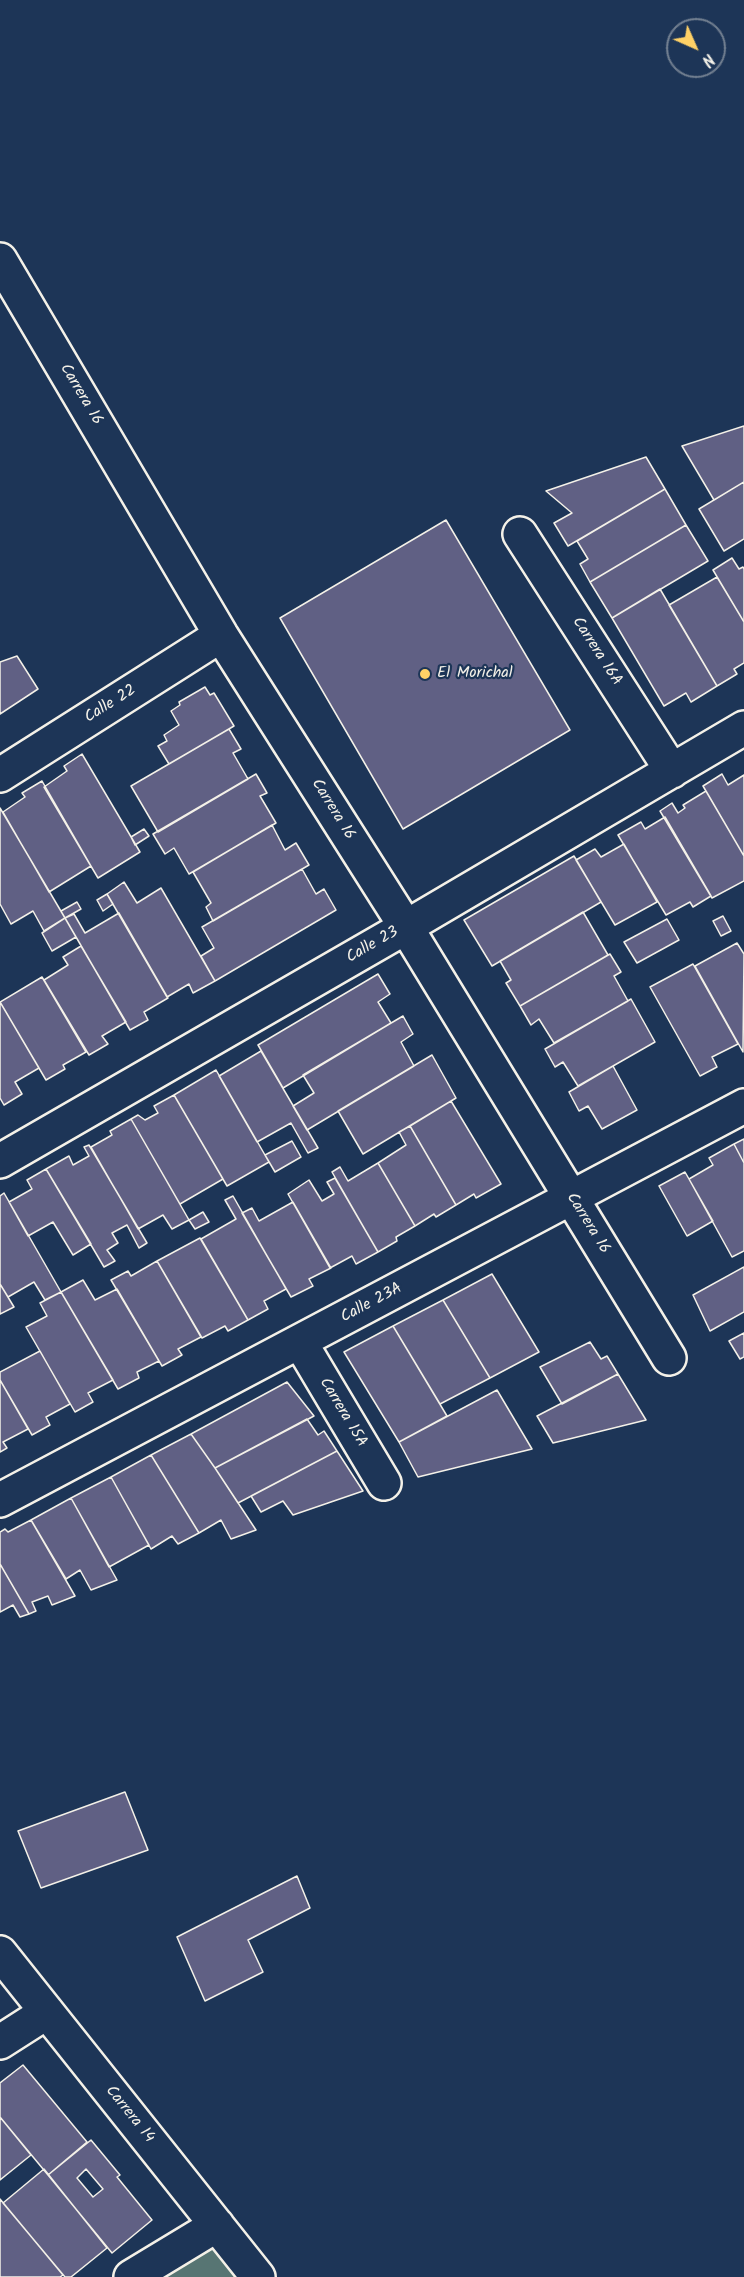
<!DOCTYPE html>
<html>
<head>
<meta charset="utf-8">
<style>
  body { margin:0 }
  #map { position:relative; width:744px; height:2277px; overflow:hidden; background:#1d3557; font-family:Kalam,sans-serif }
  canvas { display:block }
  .north { position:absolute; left:666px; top:18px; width:60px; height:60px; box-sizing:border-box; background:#1d3557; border:2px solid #738091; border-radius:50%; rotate:135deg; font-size:16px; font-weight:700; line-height:24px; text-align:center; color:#f4f1e8 }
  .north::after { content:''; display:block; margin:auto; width:21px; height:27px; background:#ffd166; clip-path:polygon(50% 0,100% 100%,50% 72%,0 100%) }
</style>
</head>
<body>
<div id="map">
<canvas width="744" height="2277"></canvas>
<div class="north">N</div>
</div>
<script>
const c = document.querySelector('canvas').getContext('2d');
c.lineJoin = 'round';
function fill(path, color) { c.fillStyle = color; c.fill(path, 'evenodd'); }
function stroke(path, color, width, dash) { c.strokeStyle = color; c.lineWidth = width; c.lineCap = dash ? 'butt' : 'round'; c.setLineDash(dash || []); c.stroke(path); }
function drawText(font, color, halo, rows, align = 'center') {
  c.font = font + ' Kalam,sans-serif'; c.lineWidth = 4.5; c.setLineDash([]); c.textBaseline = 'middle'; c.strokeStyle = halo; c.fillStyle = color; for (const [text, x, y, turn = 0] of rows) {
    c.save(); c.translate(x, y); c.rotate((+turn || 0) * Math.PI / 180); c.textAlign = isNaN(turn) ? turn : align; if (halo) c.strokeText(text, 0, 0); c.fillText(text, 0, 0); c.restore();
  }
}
fill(new Path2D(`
  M210 2240 237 2277H151Z`), '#577573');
const building = new Path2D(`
  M744 426V482L714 500 682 446Z
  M646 457 665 489 568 546 554 523 572 513 546 491Z
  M744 482V539L724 551 699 509Z
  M665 489 686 525 590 582 580 564 588 559 577 541Z
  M446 520 570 730 403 829 280 618Z
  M686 525 708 561 612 618 590 582Z
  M732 558 739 569 743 567 744 569V622L713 570Z
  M717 577 744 622V663L734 669 737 674 717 686 669 605Z
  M660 589 717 686 691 702 686 693 664 706 612 618Z
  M17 656 38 689 0 714V662Z
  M205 687 210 695 214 693 234 726 169 764 158 746 167 741 164 735 179 725 171 711 180 705 179 702Z
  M229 729 241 749 233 753 248 779 158 832 131 786Z
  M82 754 140 852 98 878 44 787 67 771 64 766Z
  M256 774 267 793 260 796 276 823 189 874 174 848 165 854 153 834Z
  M722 774 728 785 744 775V856L703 786Z
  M42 781 91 866 49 892 3 812 25 797 22 793Z
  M706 791 744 856V881L712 898 660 811 672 803 678 813 685 808 683 805Z
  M0 808 65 918 44 931 33 911 11 924 0 904Z
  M665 817 711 896 693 907 690 902 666 915 618 835 641 822 645 829Z
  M272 825 285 850 296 843 309 865 213 921 206 907 211 903 193 872Z
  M144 829 149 836 135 845 131 837Z
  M624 844 657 902 615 925 576 860 595 849 601 857Z
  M574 856 601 902 492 966 464 920Z
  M302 869 316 894 324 889 336 910 215 981 201 956 214 948 202 927Z
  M124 882 137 903 161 888 215 981 193 993 189 984 167 997 107 894Z
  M107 894 113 904 103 911 97 900Z
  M77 902 81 909 65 918 61 911Z
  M583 912 608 955 520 1006 506 983 511 980 500 961Z
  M119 913 168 998 144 1012 148 1020 130 1030 65 918 74 914 85 933Z
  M723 916 731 931 721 936 713 921Z
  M65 918 76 937 52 951 42 933Z
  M667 919 679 940 637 963 624 942Z
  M737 943 744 954 743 1052 695 966Z
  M81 946 126 1022 102 1036 108 1044 89 1055 44 980 68 965 63 957Z
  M610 954 621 972 614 976 628 1001 554 1043 539 1019 531 1025 520 1006Z
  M693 964 738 1044 712 1057 717 1067 700 1076 650 987Z
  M378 974 390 994 378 1002 391 1023 283 1088 258 1045Z
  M42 977 86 1052 63 1065 65 1069 46 1080 0 1002Z
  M631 999 655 1042 578 1086 563 1062 555 1067 545 1049Z
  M0 1002 39 1068 15 1082 22 1094 4 1105 0 1098Z
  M403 1016 413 1034 401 1042 414 1066 307 1130 293 1106 314 1093 303 1075Z
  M261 1051 318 1148 308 1153 291 1123 257 1142 219 1076Z
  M432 1055 456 1098 363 1154 338 1111Z
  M613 1066 637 1110 602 1129 588 1106 579 1111 569 1092Z
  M216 1070 269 1162 227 1186 174 1095Z
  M174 1095 223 1179 180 1204 131 1119 138 1115 145 1120 158 1113 154 1106Z
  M451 1101 501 1184 476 1198 474 1194 456 1205 410 1126Z
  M131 1119 189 1220 172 1229 163 1215 138 1229 91 1147 112 1135 110 1131Z
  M410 1126 456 1205 436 1217 434 1214 415 1226 378 1163 406 1145 399 1132Z
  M744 1139V1163L734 1144Z
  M292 1141 301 1157 275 1172 265 1155Z
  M734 1144 744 1163V1251L732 1257 689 1179 713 1165 709 1158Z
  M89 1145 147 1243 139 1248 127 1225 112 1233 118 1243 107 1250 115 1261 104 1267 46 1169 69 1156 73 1165 89 1156 84 1147Z
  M378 1163 415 1226 396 1237 397 1241 378 1252 332 1172 340 1167 348 1181Z
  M46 1169 91 1244 73 1255 53 1222 28 1236 9 1202 32 1189 27 1180Z
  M685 1172 713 1221 687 1236 659 1186Z
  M335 1178 378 1252 356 1264 352 1256 330 1268 288 1194 309 1180 322 1201 334 1194 327 1182Z
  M4 1193 61 1292 45 1300 34 1282 8 1297 0 1284V1196Z
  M233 1196 286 1289 264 1301 268 1309 248 1320 201 1239 236 1219 225 1200Z
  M293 1202 331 1268 309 1279 313 1286 291 1297 242 1213 252 1208 259 1221Z
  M203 1212 209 1222 195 1229 189 1220Z
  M200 1238 248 1320 228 1331 225 1326 202 1338 157 1261Z
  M157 1261 201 1337 178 1349 182 1355 162 1366 111 1280 128 1271 131 1276Z
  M744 1267V1312L710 1331 693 1295Z
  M492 1274 539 1352 490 1378 443 1300Z
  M83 1280 95 1300 117 1289 159 1361 137 1372 139 1378 118 1389 61 1292Z
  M0 1284 14 1307 0 1314Z
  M61 1292 113 1380 88 1393 93 1402 75 1412 26 1327 47 1316 40 1303Z
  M443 1300 490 1378 440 1404 393 1326Z
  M393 1326 447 1416 399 1442 344 1352Z
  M744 1333V1357L740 1359 729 1341Z
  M590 1342 601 1359 607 1356 618 1374 562 1404 540 1367Z
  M40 1351 70 1404 46 1417 50 1425 32 1435 0 1380V1372Z
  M618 1374 646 1420 553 1443 537 1416Z
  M0 1380 28 1429 3 1442 7 1448 0 1452Z
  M287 1382 314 1416 215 1468 191 1434Z
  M497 1390 532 1449 418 1477 399 1442Z
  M307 1419 318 1435 324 1431 337 1451 238 1503 215 1468Z
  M191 1434 215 1468 256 1530 231 1539 221 1520 199 1533 151 1455Z
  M337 1451 363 1491 293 1515 283 1501 261 1512 251 1496Z
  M151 1455 199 1533 178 1544 172 1536 151 1549 111 1477Z
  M111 1477 149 1545 109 1567 71 1498Z
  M71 1498 117 1580 91 1590 80 1570 66 1579 31 1520Z
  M31 1520 75 1596 52 1605 48 1596 32 1602 36 1611 29 1614 0 1564V1532L5 1529 8 1532Z
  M0 1564 29 1614 20 1617 13 1605 0 1612Z
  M125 1792 148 1850 41 1888 18 1831Z
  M297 1876 310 1908 248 1940 263 1972 205 2001 177 1937Z
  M23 2065 87 2142 48 2175 0 2117V2083Z
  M0 2117 31 2155 0 2180Z
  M91 2140 120 2175 117 2177 152 2220 112 2253 48 2175ZM86 2169 103 2189 93 2197 77 2178Z
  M44 2169 107 2248 71 2277H65L3 2203Z
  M0 2199 63 2275 60 2277H0Z`);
fill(building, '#606084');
stroke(building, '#f4f1e8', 1.5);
const minor = new Path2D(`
  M0 260 221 635 406 927 669 1358
  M520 534 672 771
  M0 775 221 635
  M0 1161 406 927 744 728
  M300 1342 384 1483
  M0 1500 744 1106
  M0 1953 258 2277
  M0 2042 47 2012
  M131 2277 217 2225`);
stroke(minor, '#f4f1e8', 38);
stroke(minor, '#1d3557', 33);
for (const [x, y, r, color] of [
  [425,674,6,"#ffd166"]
]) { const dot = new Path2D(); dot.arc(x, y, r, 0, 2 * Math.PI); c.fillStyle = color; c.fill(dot); stroke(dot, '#1d3557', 2); }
drawText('16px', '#f4f1e8', '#1d3557', [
  ["Carrera 16",80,395,59],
  ["Carrera 16A",596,652,57],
  ["Calle 22",111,705,-32],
  ["Carrera 16",332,810,58],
  ["Calle 23",373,946,-30],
  ["Carrera 16",587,1224,58],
  ["Calle 23A",372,1304,-28],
  ["Carrera 15A",342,1413,59],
  ["Carrera 14",129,2115,51]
]);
drawText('16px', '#f4f1e8', '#1d3557', [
  ["El Morichal",437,674]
], 'left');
</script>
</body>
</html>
